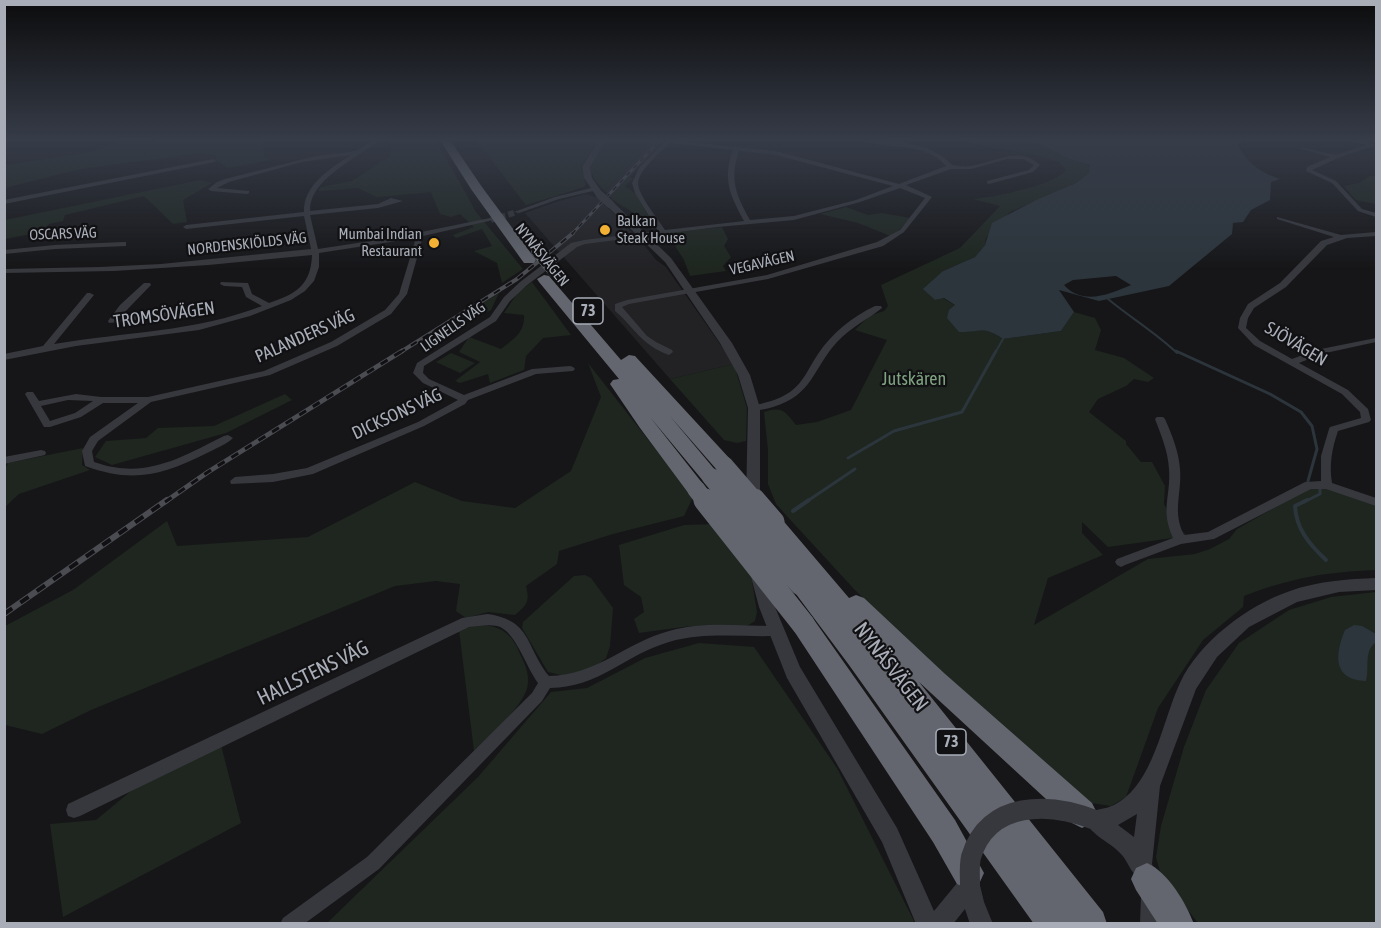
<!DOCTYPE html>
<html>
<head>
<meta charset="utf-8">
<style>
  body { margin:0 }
  #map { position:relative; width:1381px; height:928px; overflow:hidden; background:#161618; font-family:"Asap Condensed",sans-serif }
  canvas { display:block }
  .frame { position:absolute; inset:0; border:6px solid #a8adb8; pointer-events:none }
</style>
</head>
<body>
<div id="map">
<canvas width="1381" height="928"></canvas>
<div class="frame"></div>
</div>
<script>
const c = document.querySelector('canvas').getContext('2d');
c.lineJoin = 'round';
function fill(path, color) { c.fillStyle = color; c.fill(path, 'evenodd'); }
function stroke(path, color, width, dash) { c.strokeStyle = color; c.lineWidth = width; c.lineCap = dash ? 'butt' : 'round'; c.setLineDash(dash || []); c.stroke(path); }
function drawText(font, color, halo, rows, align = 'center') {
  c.font = font + ' "Asap Condensed",sans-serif'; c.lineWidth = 4.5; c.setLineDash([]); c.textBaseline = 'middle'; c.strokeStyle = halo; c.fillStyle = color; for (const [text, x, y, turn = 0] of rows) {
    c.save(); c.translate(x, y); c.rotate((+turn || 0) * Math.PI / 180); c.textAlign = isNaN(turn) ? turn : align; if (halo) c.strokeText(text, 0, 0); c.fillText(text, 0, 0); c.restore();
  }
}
fill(new Path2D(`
  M653 140H664L611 198 605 191Z
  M586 194 598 198 641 241 656 260 666 267 734 364 670 379 525 213 559 201Z`), '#222225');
fill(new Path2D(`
  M165 140H270L263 141 264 156 271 160 228 168 215 160 216 156 203 153 81 169 5 188V165L89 152 117 143H150Z
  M398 140H436L476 212 523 269 502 283 497 263 474 251 492 246 482 229 456 238 453 235 474 227 460 214 451 217 440 214 431 192 377 197 358 188 318 191 321 187 352 181 390 156 391 141Z
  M476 140H598L581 167 586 185 584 187 526 205Z
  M607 140H653L605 191C583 170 589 162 607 140Z
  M953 140H1033L1069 159 1091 166 1089 173 1076 183 1010 212 986 238 985 245 975 257 943 271 928 293 935 300 943 298 956 306 967 332C982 328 990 330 1003 339L1061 331 1074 312 1095 318 1101 330 1095 350 1124 358 1154 378 1148 382 1134 379 1126 386 1098 399 1089 412 1126 441V444L1141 462H1152L1165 486 1164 504 1176 525 1187 536 1108 547 1082 522V533L1103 555 1048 578 1034 625 1148 559 1195 554 1210 549 1229 539 1237 529 1311 487 1325 488 1376 505V570C1327 572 1290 578 1244 596L1243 607 1203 640 1158 708 1126 797 1111 806 1091 803 944 678 854 589 784 513 776 504 768 484V450L764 412C782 406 785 411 796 425L817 422 851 410 887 340 855 330 869 316 884 311 888 306 881 285 960 248 1000 206 973 199C995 197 1052 186 1066 170L1059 162 1031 154Z
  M1370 176H1376V204L1356 200 1344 186 1359 183Z
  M629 177 634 178 625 186 637 195 655 229C640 227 641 220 632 212 625 207 618 204 611 198Z
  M200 180 212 183 183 200 187 222 173 224 144 196 65 215 63 221 49 224 41 232 5 239V220Z
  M846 207 868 215 882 213 910 218 893 237 858 223 820 214Z
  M722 227 728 239 724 246 731 257 723 266 726 271 690 276 684 260 667 233Z
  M532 282 571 335 543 338 526 356 524 370 490 383 488 374 460 383 455 381 480 362 459 352 469 337 501 349C514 339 525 332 524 315L504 313 518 292Z
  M499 293 491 310 436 336 432 335Z
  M451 353 475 363 460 373 436 362Z
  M588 363 693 497 684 516 613 534 559 551 557 564 526 586C530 602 527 605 515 615L488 612 466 618 456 611 460 584 436 581 395 586 91 710 42 734 5 725V626L73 590 167 521 177 546 308 537 415 482 462 501 515 508 571 471 601 397Z
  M734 364 747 408 746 441 737 443 724 440 670 379Z
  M285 394 292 400 226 433 112 465 95 457 106 441 146 438 158 428 214 426Z
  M83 448 82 465 90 470 19 494 5 507V469L8 463Z
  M717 524 749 563 757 612 755 621 747 626H690L639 633 634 619 644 612 641 597 624 585 619 545 684 525Z
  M585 575 591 578 613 608 610 646 606 658 595 667 569 677 548 672 522 628 523 622 574 576Z
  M1376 592V923H1198L1161 876 1156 857 1161 826 1184 747 1206 690 1239 643 1289 610 1331 597Z
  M476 625C495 625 508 629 517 647 522 659 529 669 528 682 528 704 489 735 474 751L459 630Z
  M699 643 754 647 837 768 914 921 911 924H326L478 777 551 692 587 688 645 658Z
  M221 745 241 823 63 917 50 824 96 820 137 786Z`), '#1e261f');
fill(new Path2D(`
  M1033 140H1242L1238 145C1248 164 1260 172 1280 179L1271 182 1270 200 1251 210 1243 222 1233 223 1232 234 1169 286 1099 301 1059 290 1074 312 1061 331 1003 339C982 325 980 333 959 332L947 318 949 310 955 305 944 298 935 300 923 289 943 271 975 257 985 245 992 223 1036 200 1076 183 1089 173 1090 165 1069 159ZM1116 276 1131 285C1110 294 1083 306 1064 285L1073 280Z
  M1354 625 1362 626 1376 634V642C1363 652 1370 667 1366 681 1332 680 1335 654 1345 630Z`), '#2c353c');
stroke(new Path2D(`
  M1108 299C1131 318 1156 333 1177 353
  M995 353 1003 339`), '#2c353c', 2);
stroke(new Path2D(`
  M1176 351 1270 394 1301 412 1312 426 1317 449 1308 481
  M848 458 894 431 962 412 996 351
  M806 502 855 469
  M1304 502 1320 494V489`), '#2c353c', 3);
stroke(new Path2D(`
  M1307 500 1295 506C1296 529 1310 545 1326 560
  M793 511 809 500`), '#2c353c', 4);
stroke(new Path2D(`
  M491 220 517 212`), '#333438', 6, [6, 3]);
fill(new Path2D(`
  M374 140 377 142 376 143C355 159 309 180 310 211L378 204 391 198 403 201 378 208 310 215 318 249 397 237 490 218 493 220 423 236 407 294 391 314 337 346 270 375 151 402 98 441 92 451 94 462C145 480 180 458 224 436L228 435 233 438C226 445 214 449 205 454 161 476 132 483 85 466L82 451 90 437 138 403H103L81 417 50 427H44L25 394 27 392H33L39 401 76 394 101 397H148L264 371 331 342 385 310 399 294 416 238 319 253V267L314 281 305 291 291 300 250 316 199 330 76 346 4 360V354L43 346 87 293H90L94 295 54 344C124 332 195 332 262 306L246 297 242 287 224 286 220 284 221 282 248 283 252 294 269 303C296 294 311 285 312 255L208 265 114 271 4 273V269L100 267 161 264 311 249 304 216 186 229 183 227 186 225 304 212C303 185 331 168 351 155L302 162 229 182 217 188 249 191V193L247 194 211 191 208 189 217 182 225 179 316 156 356 151ZM68 400 93 401 75 413 50 421 41 406Z
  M666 140 776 151 899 184 946 166C926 141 888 151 862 140 891 140 933 142 952 165 958 166 965 167 971 166 995 162 1020 145 1040 165L1033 172 989 184 987 183V181L1029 170 1034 165 1023 159H1007L971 169H951L906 185 932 197 904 232 883 246 768 279 629 304 622 307 647 336 656 342 672 350 673 352 669 355C640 344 636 329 615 311V304L627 300 767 275 877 242 900 230 925 198 900 188 860 202 794 220 718 227 585 244 577 247 526 286 510 301 496 321 424 366 423 373 429 379 464 395 532 369 570 366 573 367 575 369 573 371 536 374 468 400 465 404 424 426 313 474 273 482 231 484 230 481 235 477 273 474 307 468 418 422 458 400 423 383 413 373 417 363 490 317 504 297 520 282 571 243 584 240 658 231 635 193 632 183 639 168ZM670 143 733 150C722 179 730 195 744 221L665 230C658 219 639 196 638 184 638 170 661 152 670 143ZM739 151 776 155 893 186 856 200 794 216 750 220C736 195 729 179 739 151Z
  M1349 140H1359L1376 145 1338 158 1312 170 1336 181 1362 209 1376 213V217L1358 211 1332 183 1306 171 1307 167 1330 157 1301 149V147L1336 155 1366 145Z
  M213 159 216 161 215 162 4 204V200Z
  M595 187 598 189 597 190 559 199 519 213 514 212 555 197Z
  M1277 217 1341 235 1376 232V236L1347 238 1327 245 1286 287 1254 308 1248 318 1246 328 1260 341 1292 359 1316 350 1376 338V342L1321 354 1299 363 1348 390 1368 409 1371 420 1369 422 1338 431C1332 448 1329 465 1332 483L1376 498V506L1326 489H1311L1214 539 1181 544 1125 565 1121 567 1117 565 1115 562 1117 559 1173 538C1160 509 1171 497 1169 469 1168 451 1161 435 1155 419L1157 417H1163L1165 419C1172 435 1179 452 1180 469 1182 494 1172 511 1184 535L1208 532 1305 482 1321 481V456L1329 429 1330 427 1361 418 1360 412 1342 394 1254 345 1238 328 1240 318 1248 304 1280 283 1321 241 1334 237 1277 219Z
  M123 242H126V246L55 249 4 254V250L55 245Z
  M144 283H150L151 285 119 318 186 310 190 312 186 314 109 323 108 321 120 305Z
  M875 306H881L882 308C867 320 852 326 837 342 813 368 813 395 773 407 766 409 758 411 751 410L749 408 751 406C765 403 778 400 790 392 804 382 809 367 818 354 832 333 852 317 875 306Z
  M41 450 45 451 46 453 45 455 4 464V457Z
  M487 614C532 620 525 646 549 676 597 675 625 643 669 631 703 621 739 626 774 626L779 627 781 631 779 635 774 636C739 637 703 632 669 642 624 655 601 687 550 688L542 701 379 869 304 924H280L283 918 367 857 532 693 538 683C526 667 515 630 497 626 488 624 478 626 469 627L80 816 74 818 68 816 66 810 68 804 462 618Z`), '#37383d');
fill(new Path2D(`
  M599 140H606L590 167 592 178 604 195 600 197H597L584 178 582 167Z
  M607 202H613L671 258 732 343 750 375 760 408V501L758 505H748L746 501 748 408 738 375 720 343 665 262 607 206Z
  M758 567 764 569 766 573 775 607 800 667 897 828 934 911 962 877 970 874 978 877 984 902 993 924H970L965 909 953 924H916L882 842 787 678 759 607 750 573 752 569Z
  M1376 578V590L1339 592 1297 602 1249 627 1217 657 1196 689 1160 786 1152 864 1154 869 1151 877 1143 880C1131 875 1130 865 1122 855 1111 842 1091 836 1085 820L1088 813C1096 809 1106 809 1114 805 1154 785 1162 721 1180 683 1199 642 1248 605 1290 591 1318 581 1347 579 1376 578ZM1137 814 1134 837 1118 825Z
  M1152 885 1160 888 1163 896 1162 924H1140L1141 896 1144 888Z`), '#37383d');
fill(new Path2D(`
  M440 140H450L482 187 536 260 534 263H524L471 189Z
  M544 275 549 276 621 360 629 355 635 356 731 460 734 465 731 470 724 472 717 470 669 415 721 477 718 482 711 484 704 482 650 417 703 484 706 489 703 494 696 496 689 494 640 428 610 384 613 380 619 379 539 282 537 279Z
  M773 514 780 517 849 598 856 595 864 598 944 673 1092 803 1097 813 1092 823 1082 828 1072 823 919 682 1103 912 1107 924H1034L849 665 793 590 790 584 793 578 805 576 762 522 766 517Z
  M803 614 812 617 955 820 984 873 979 884 968 889 957 884 933 842 794 631 791 624 794 617Z
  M1147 863C1168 872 1186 903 1194 924H1158L1136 890 1131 879 1136 868Z`), '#63666e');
const railFar3 = new Path2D(`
  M572 234 660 140`);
const railFar2 = new Path2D(`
  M399 353 517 279 573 233`);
const railFar1 = new Path2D(`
  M165 502 208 472 402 351`);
const rail = new Path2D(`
  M4 614 167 500`);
stroke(railFar3, '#4a4c52', 3);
stroke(railFar2, '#4a4c52', 4);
stroke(railFar1, '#4a4c52', 5);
stroke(rail, '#4a4c52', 6);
stroke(railFar3, '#111113', 1.5, [5]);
stroke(railFar2, '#111113', 2, [7]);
stroke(railFar1, '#111113', 3, [8]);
stroke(rail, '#111113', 4, [10]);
stroke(new Path2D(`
  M600 195 610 204`), '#37383d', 8);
stroke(new Path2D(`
  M970 885C970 876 969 866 971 857 988 800 1050 802 1095 820`), '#37383d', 20);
stroke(new Path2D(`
  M538 251 554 270`), '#63666e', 14);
stroke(new Path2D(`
  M724 465 756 502
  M711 477 732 502
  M696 489 706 502`), '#63666e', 18);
stroke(new Path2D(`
  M705 500 803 624
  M731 500 801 584
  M754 500 773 522`), '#63666e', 23);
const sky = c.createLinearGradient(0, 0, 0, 270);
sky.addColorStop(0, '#0c0c0d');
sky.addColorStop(0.52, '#363c48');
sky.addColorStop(1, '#363c4800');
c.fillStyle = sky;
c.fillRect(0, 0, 1381, 270);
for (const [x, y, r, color] of [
  [605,230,6,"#f2b134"],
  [434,243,6,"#f2b134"]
]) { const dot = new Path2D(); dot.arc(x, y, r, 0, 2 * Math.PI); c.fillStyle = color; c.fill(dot); stroke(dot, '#111113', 2); }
drawText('15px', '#a8adb8', '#111113', [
  ["Balkan",617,221],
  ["Steak House",617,238],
  ["Mumbai Indian",422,234,"right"],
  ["Restaurant",422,251,"right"]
], 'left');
drawText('15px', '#a8adb8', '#111113', [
  ["OSCARS VÄG",63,234,-2],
  ["NORDENSKIÖLDS VÄG",247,244,-6],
  ["NYNÄSVÄGEN",542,255,51],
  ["VEGAVÄGEN",762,263,-13],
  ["LIGNELLS VÄG",453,327,-35]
]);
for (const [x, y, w] of [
  [588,311,30],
  [951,742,30]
]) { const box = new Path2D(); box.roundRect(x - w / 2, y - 13, w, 26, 4.5); c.fillStyle = '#111113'; c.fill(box); stroke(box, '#a8adb8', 1.5); }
drawText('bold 16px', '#a8adb8', null, [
  ["73",588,311],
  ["73",951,742]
]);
drawText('18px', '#a8adb8', '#111113', [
  ["TROMSÖVÄGEN",164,315,-8],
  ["PALANDERS VÄG",305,336,-24],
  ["SJÖVÄGEN",1296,344,31],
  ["DICKSONS VÄG",397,414,-25]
]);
drawText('18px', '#7fa381', '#111113', [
  ["Jutskären",914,379]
]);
drawText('21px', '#a8adb8', '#111113', [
  ["NYNÄSVÄGEN",891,667,52],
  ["HALLSTENS VÄG",313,673,-26]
]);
</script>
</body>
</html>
